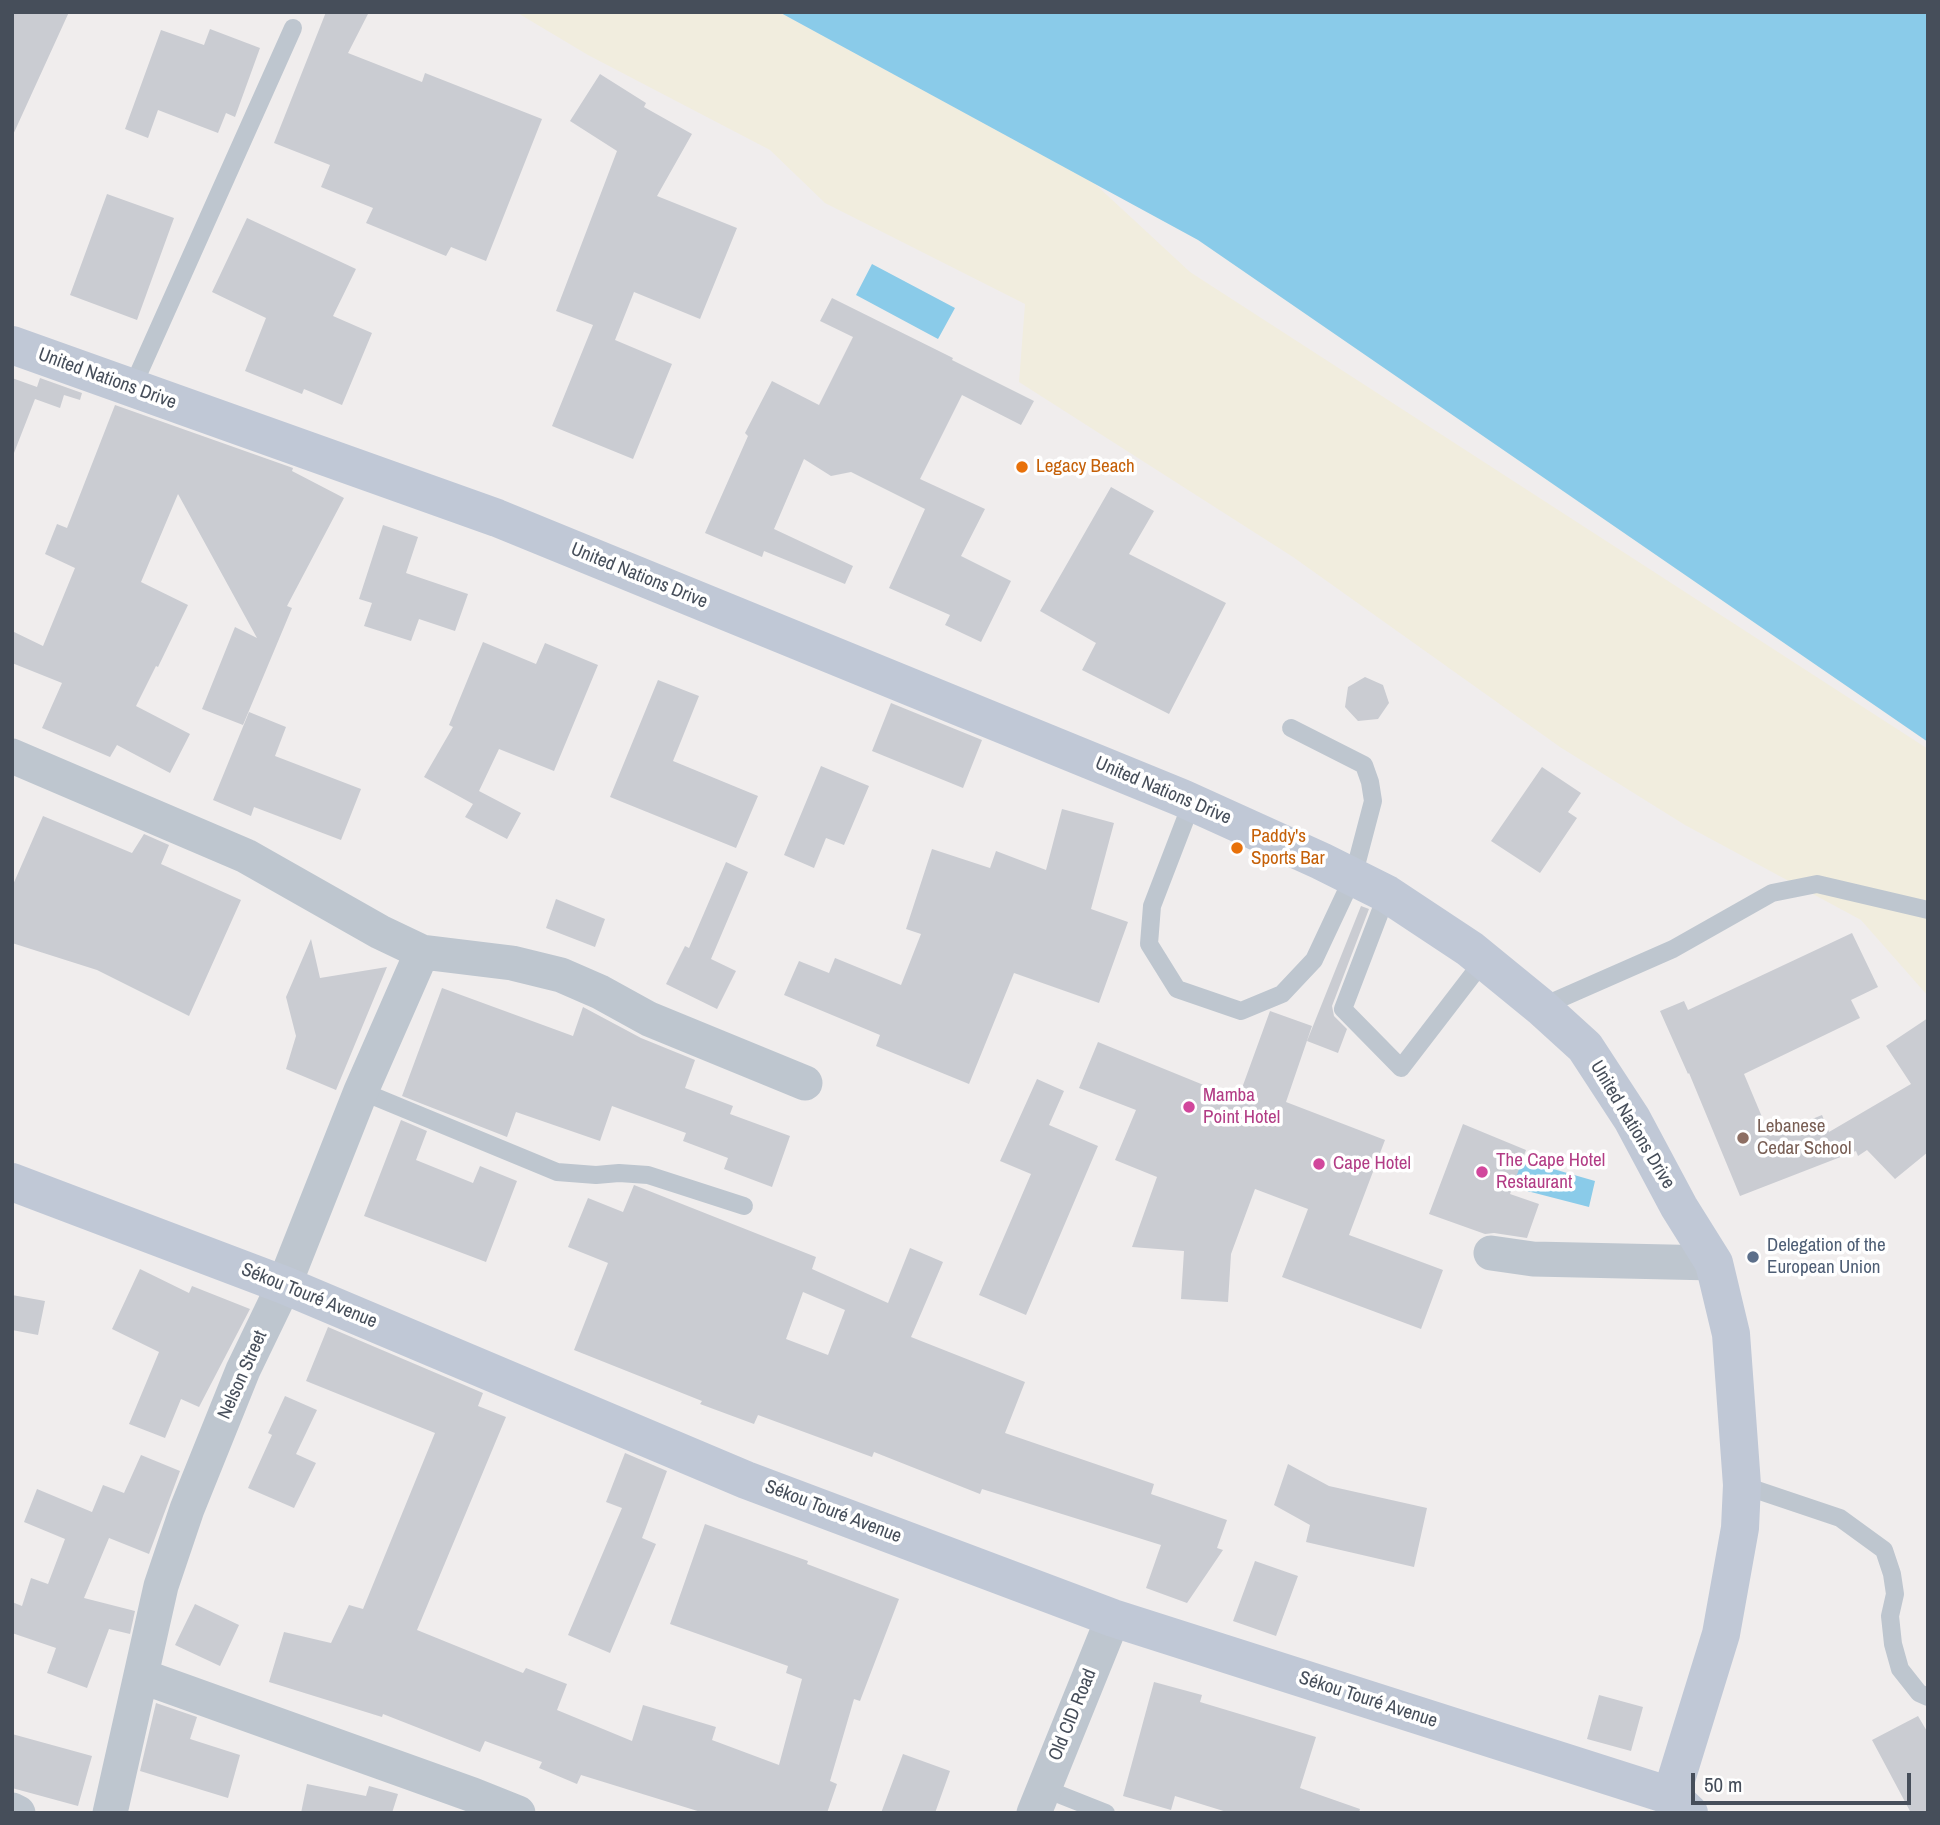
<!DOCTYPE html>
<html>
<head>
<meta charset="utf-8">
<style>
  body { margin:0 }
  #map { position:relative; width:1940px; height:1825px; overflow:hidden; background:#f0eded; font-family:"Archivo Narrow",sans-serif }
  canvas { display:block }
  .frame { position:absolute; inset:0; border:14px solid #464e5a; pointer-events:none }
  .scale { position:absolute; left:1691px; top:1773px; width:220px; height:32px; box-sizing:border-box; border:4px solid #464e5a; border-top:0; padding-left:9px; font-size:21px; line-height:24px; white-space:nowrap; color:#464e5a; -webkit-text-stroke:5px #fff; paint-order:stroke }
</style>
</head>
<body>
<div id="map">
<canvas width="1940" height="1825"></canvas>
<div class="frame"></div>
<div class="scale">50 m</div>
</div>
<script>
const c = document.querySelector('canvas').getContext('2d');
c.lineJoin = 'round';
function fill(path, color) { c.fillStyle = color; c.fill(path, 'evenodd'); }
function stroke(path, color, width, dash) { c.strokeStyle = color; c.lineWidth = width; c.lineCap = dash ? 'butt' : 'round'; c.setLineDash(dash || []); c.stroke(path); }
function drawText(font, color, halo, rows, align = 'center') {
  c.font = font + ' "Archivo Narrow",sans-serif'; c.lineWidth = 7; c.setLineDash([]); c.textBaseline = 'middle'; c.strokeStyle = halo; c.fillStyle = color; for (const [text, x, y, turn = 0] of rows) {
    c.save(); c.translate(x, y); c.rotate((+turn || 0) * Math.PI / 180); c.textAlign = isNaN(turn) ? turn : align; if (halo) c.strokeText(text, 0, 0); c.fillText(text, 0, 0); c.restore();
  }
}
fill(new Path2D(`
  M516 12H779L1094 183 1190 272 1928 749V996L1861 920 1685 825 1560 747 1293 557 1019 382 1025 304 825 203 770 150 588 55Z`), '#f1edde');
fill(new Path2D(`
  M779 12H1928V742L1198 240Z
  M872 264 955 308 938 339 856 295Z
  M1508 1156 1595 1181 1589 1207 1500 1184Z`), '#8acbe9');
fill(new Path2D(`
  M12 12H69L12 137Z
  M326 12H369L348 53 422 82 425 73 542 119 486 261 451 247 446 256 366 223 373 208 321 187 330 165 274 143Z
  M210 29 260 48 235 117 226 113 218 133 158 110 148 138 125 129 161 30 204 45Z
  M600 74 646 103 644 107 692 134 657 196 737 228 700 319 634 292 615 340 672 364 633 459 552 426 593 325 556 311 617 151 570 121Z
  M107 194 174 218 137 320 70 295Z
  M247 218 356 269 333 316 372 333 342 405 304 389 302 394 245 371 266 318 212 292Z
  M832 298 953 358 952 360 1034 401 1021 425 962 395 920 479 985 509 961 556 1011 581 981 642 945 625 950 615 889 588 925 509 851 472 831 476 804 459 774 529 853 566 845 584 764 551 762 557 705 533 748 436 745 433 772 381 819 405 853 337 820 321Z
  M12 378 37 387 40 378 82 393 80 400 64 395 60 408 35 399 14 453 12 452Z
  M115 405 293 468 292 471 344 498 287 606 292 608 243 725 202 709 235 627 257 638 178 494 141 582 188 605 158 667 156 666 136 706 190 734 170 773 117 745 110 757 42 728 62 683 12 663V631L43 646 75 568 45 554 57 524 67 528Z
  M1111 487 1154 511 1129 554 1226 603 1169 714 1082 670 1096 643 1040 611Z
  M383 525 418 537 406 573 468 594 455 631 419 619 411 641 364 626 372 603 359 599Z
  M483 642 536 664 545 643 598 665 554 771 499 749 479 791 521 813 507 839 465 817 473 804 424 777 453 727 449 725Z
  M1365 677 1383 685 1389 703 1378 719 1358 721 1345 707 1348 687Z
  M658 680 699 696 673 761 758 796 736 848 610 797Z
  M891 703 982 740 963 788 872 751Z
  M249 712 286 727 275 756 361 789 341 840 254 807 251 816 213 800Z
  M821 766 869 786 844 845 826 838 814 868 784 855Z
  M1542 767 1581 793 1568 812 1577 818 1540 873 1491 841Z
  M1062 809 1114 823 1091 909 1128 922 1099 1003 1014 973 969 1084 876 1046 880 1035 784 995 799 961 829 973 835 958 901 985 921 934 906 929 932 849 990 868 996 851 1046 870Z
  M43 816 132 853 144 834 169 845 161 864 241 900 189 1016 97 970 12 943V887Z
  M726 862 748 872 711 959 736 971 717 1009 666 984 685 946 689 948Z
  M556 899 605 919 595 947 546 928Z
  M1361 906 1369 909 1332 1006 1334 1016 1347 1029 1338 1053 1307 1041Z
  M1852 933 1878 987 1851 1000 1860 1018 1744 1074 1770 1136 1822 1115 1829 1132 1911 1084 1886 1046 1928 1018V1152L1895 1179 1867 1150 1858 1156 1856 1151 1740 1196 1689 1073 1688 1074 1660 1011 1684 1001 1688 1010Z
  M311 939 320 978 387 967 336 1090 286 1069 296 1036 286 997Z
  M442 988 573 1036 583 1007 641 1038 695 1060 685 1088 733 1106 730 1114 790 1136 772 1187 724 1169 728 1158 683 1141 686 1133 612 1106 600 1141 516 1112 507 1137 402 1096Z
  M1270 1011 1312 1026 1286 1102 1385 1140 1349 1235 1443 1270 1421 1329 1282 1277 1308 1209 1255 1189 1231 1254 1228 1302 1181 1299 1184 1251 1132 1247 1157 1177 1115 1160 1136 1110 1079 1088 1098 1042 1238 1099Z
  M1037 1079 1064 1091 1049 1125 1098 1146 1026 1315 979 1295 1031 1174 1000 1161Z
  M401 1120 427 1131 416 1160 473 1183 480 1166 517 1181 486 1262 364 1216Z
  M1463 1124 1526 1150 1510 1194 1539 1204 1527 1238 1494 1233 1485 1234 1429 1214Z
  M634 1185 816 1257 812 1269 888 1303 910 1248 943 1262 911 1337 1025 1382 1005 1433 1154 1484 1151 1494 1227 1520 1217 1548 1223 1550 1187 1603 1146 1588 1161 1545 982 1489 980 1494 874 1452 872 1457 758 1415 754 1424 700 1404 702 1401 574 1350 608 1263 568 1247 588 1198 623 1212ZM803 1292 845 1310 828 1355 786 1339Z
  M140 1269 189 1293 192 1286 250 1309 199 1407 181 1399 165 1438 129 1424 159 1352 112 1329Z
  M12 1295 45 1301 38 1335 12 1330Z
  M328 1327 483 1393 478 1406 506 1417 417 1630 523 1673 526 1668 567 1684 557 1710 632 1741 643 1705 716 1727 712 1740 779 1765 802 1679 786 1673 788 1666 670 1624 705 1524 808 1561 807 1564 899 1599 860 1701 854 1699 830 1781 837 1784 827 1813H704L581 1775 577 1784 539 1768 542 1762 485 1741 480 1752 383 1714 382 1717 269 1682 284 1632 331 1643 349 1605 363 1609 435 1433 306 1381Z
  M285 1396 317 1410 296 1454 316 1463 294 1508 248 1488 272 1435 268 1433Z
  M625 1453 667 1471 642 1538 656 1544 610 1653 568 1635 622 1508 606 1502Z
  M141 1455 180 1471 149 1554 109 1538 84 1598 135 1611 130 1634 109 1629 87 1688 47 1673 56 1648 12 1633V1602L22 1606 31 1578 48 1584 65 1539 24 1522 37 1489 92 1512 103 1485 124 1493Z
  M1288 1464 1329 1486 1427 1508 1414 1567 1306 1542 1310 1525 1274 1505Z
  M1255 1561 1298 1576 1276 1636 1233 1621Z
  M195 1604 239 1625 220 1666 175 1645Z
  M1154 1682 1202 1695 1200 1702 1316 1737 1300 1788 1360 1809 1359 1813H1230L1175 1796 1171 1810 1123 1796Z
  M1599 1695 1643 1707 1631 1751 1587 1739Z
  M156 1703 197 1717 190 1739 240 1755 228 1798 140 1771Z
  M1918 1716 1928 1733V1813H1911L1872 1740Z
  M12 1734 92 1756 78 1806 12 1788Z
  M903 1754 950 1771 935 1813H881Z
  M307 1784 366 1796 369 1786 398 1794 392 1813H301Z`), '#caccd2');
stroke(new Path2D(`
  M132 388 293 28
  M1192 802 1152 906 1149 944 1177 989 1241 1011 1282 994 1314 960 1353 877 1373 801 1370 782 1364 765 1291 728
  M1387 894 1343 1009 1401 1068 1484 960
  M1541 1007 1673 949 1772 893 1817 884 1928 910
  M361 1091 557 1172 596 1175 619 1173 648 1175 744 1206
  M1742 1485 1840 1518 1884 1550 1892 1574 1895 1594 1890 1616 1893 1644 1900 1669 1919 1693 1928 1697
  M1043 1788 1106 1813`), '#bec6cf', 18);
stroke(new Path2D(`
  M12 756 246 856 380 932 422 952 512 963 561 975 600 992 649 1019 805 1083
  M1491 1253 1533 1259 1714 1263
  M141 1676 473 1795 518 1813
  M12 1810 18 1813
  M110 1813 161 1586 187 1509 243 1370 284 1285 361 1091 422 952
  M1034 1813 1113 1618`), '#bec6cf', 35);
stroke(new Path2D(`
  M12 345 497 518 1182 798 1321 861 1387 894 1470 949 1541 1007 1585 1047 1632 1119 1679 1207 1714 1263 1731 1334 1742 1485 1740 1528 1721 1634 1671 1796
  M12 1182 284 1285 746 1480 1113 1618 1671 1796 1689 1813`), '#c0c8d6', 38);
for (const [x, y, r, color] of [
  [1022,467,7,"#e8710a"],
  [1237,848,7,"#e8710a"],
  [1189,1107,7,"#d1479c"],
  [1743,1138,7,"#8d6e63"],
  [1319,1164,7,"#d1479c"],
  [1482,1172,7,"#d1479c"],
  [1753,1257,7,"#5c6f8a"]
]) { const dot = new Path2D(); dot.arc(x, y, r, 0, 2 * Math.PI); c.fillStyle = color; c.fill(dot); stroke(dot, '#fff', 2.5); }
drawText('19px', '#464e5a', '#fff', [
  ["United Nations Drive",107,379,20],
  ["United Nations Drive",639,576,22],
  ["United Nations Drive",1163,791,23],
  ["United Nations Drive",1632,1125,59],
  ["Sékou Touré Avenue",309,1296,22],
  ["Nelson Street",243,1375,-66],
  ["Sékou Touré Avenue",833,1512,21],
  ["Sékou Touré Avenue",1368,1700,18],
  ["Old CID Road",1073,1715,-68]
]);
drawText('19px', '#c56008', '#fff', [
  ["Legacy Beach",1036,467],
  ["Paddy's",1251,837],
  ["Sports Bar",1251,859]
], 'left');
drawText('19px', '#b23c85', '#fff', [
  ["Mamba",1203,1096],
  ["Point Hotel",1203,1118],
  ["The Cape Hotel",1496,1161],
  ["Restaurant",1496,1183],
  ["Cape Hotel",1333,1164]
], 'left');
drawText('19px', '#785e54', '#fff', [
  ["Lebanese",1757,1127],
  ["Cedar School",1757,1149]
], 'left');
drawText('19px', '#4e5e75', '#fff', [
  ["Delegation of the",1767,1246],
  ["European Union",1767,1268]
], 'left');
</script>
</body>
</html>
